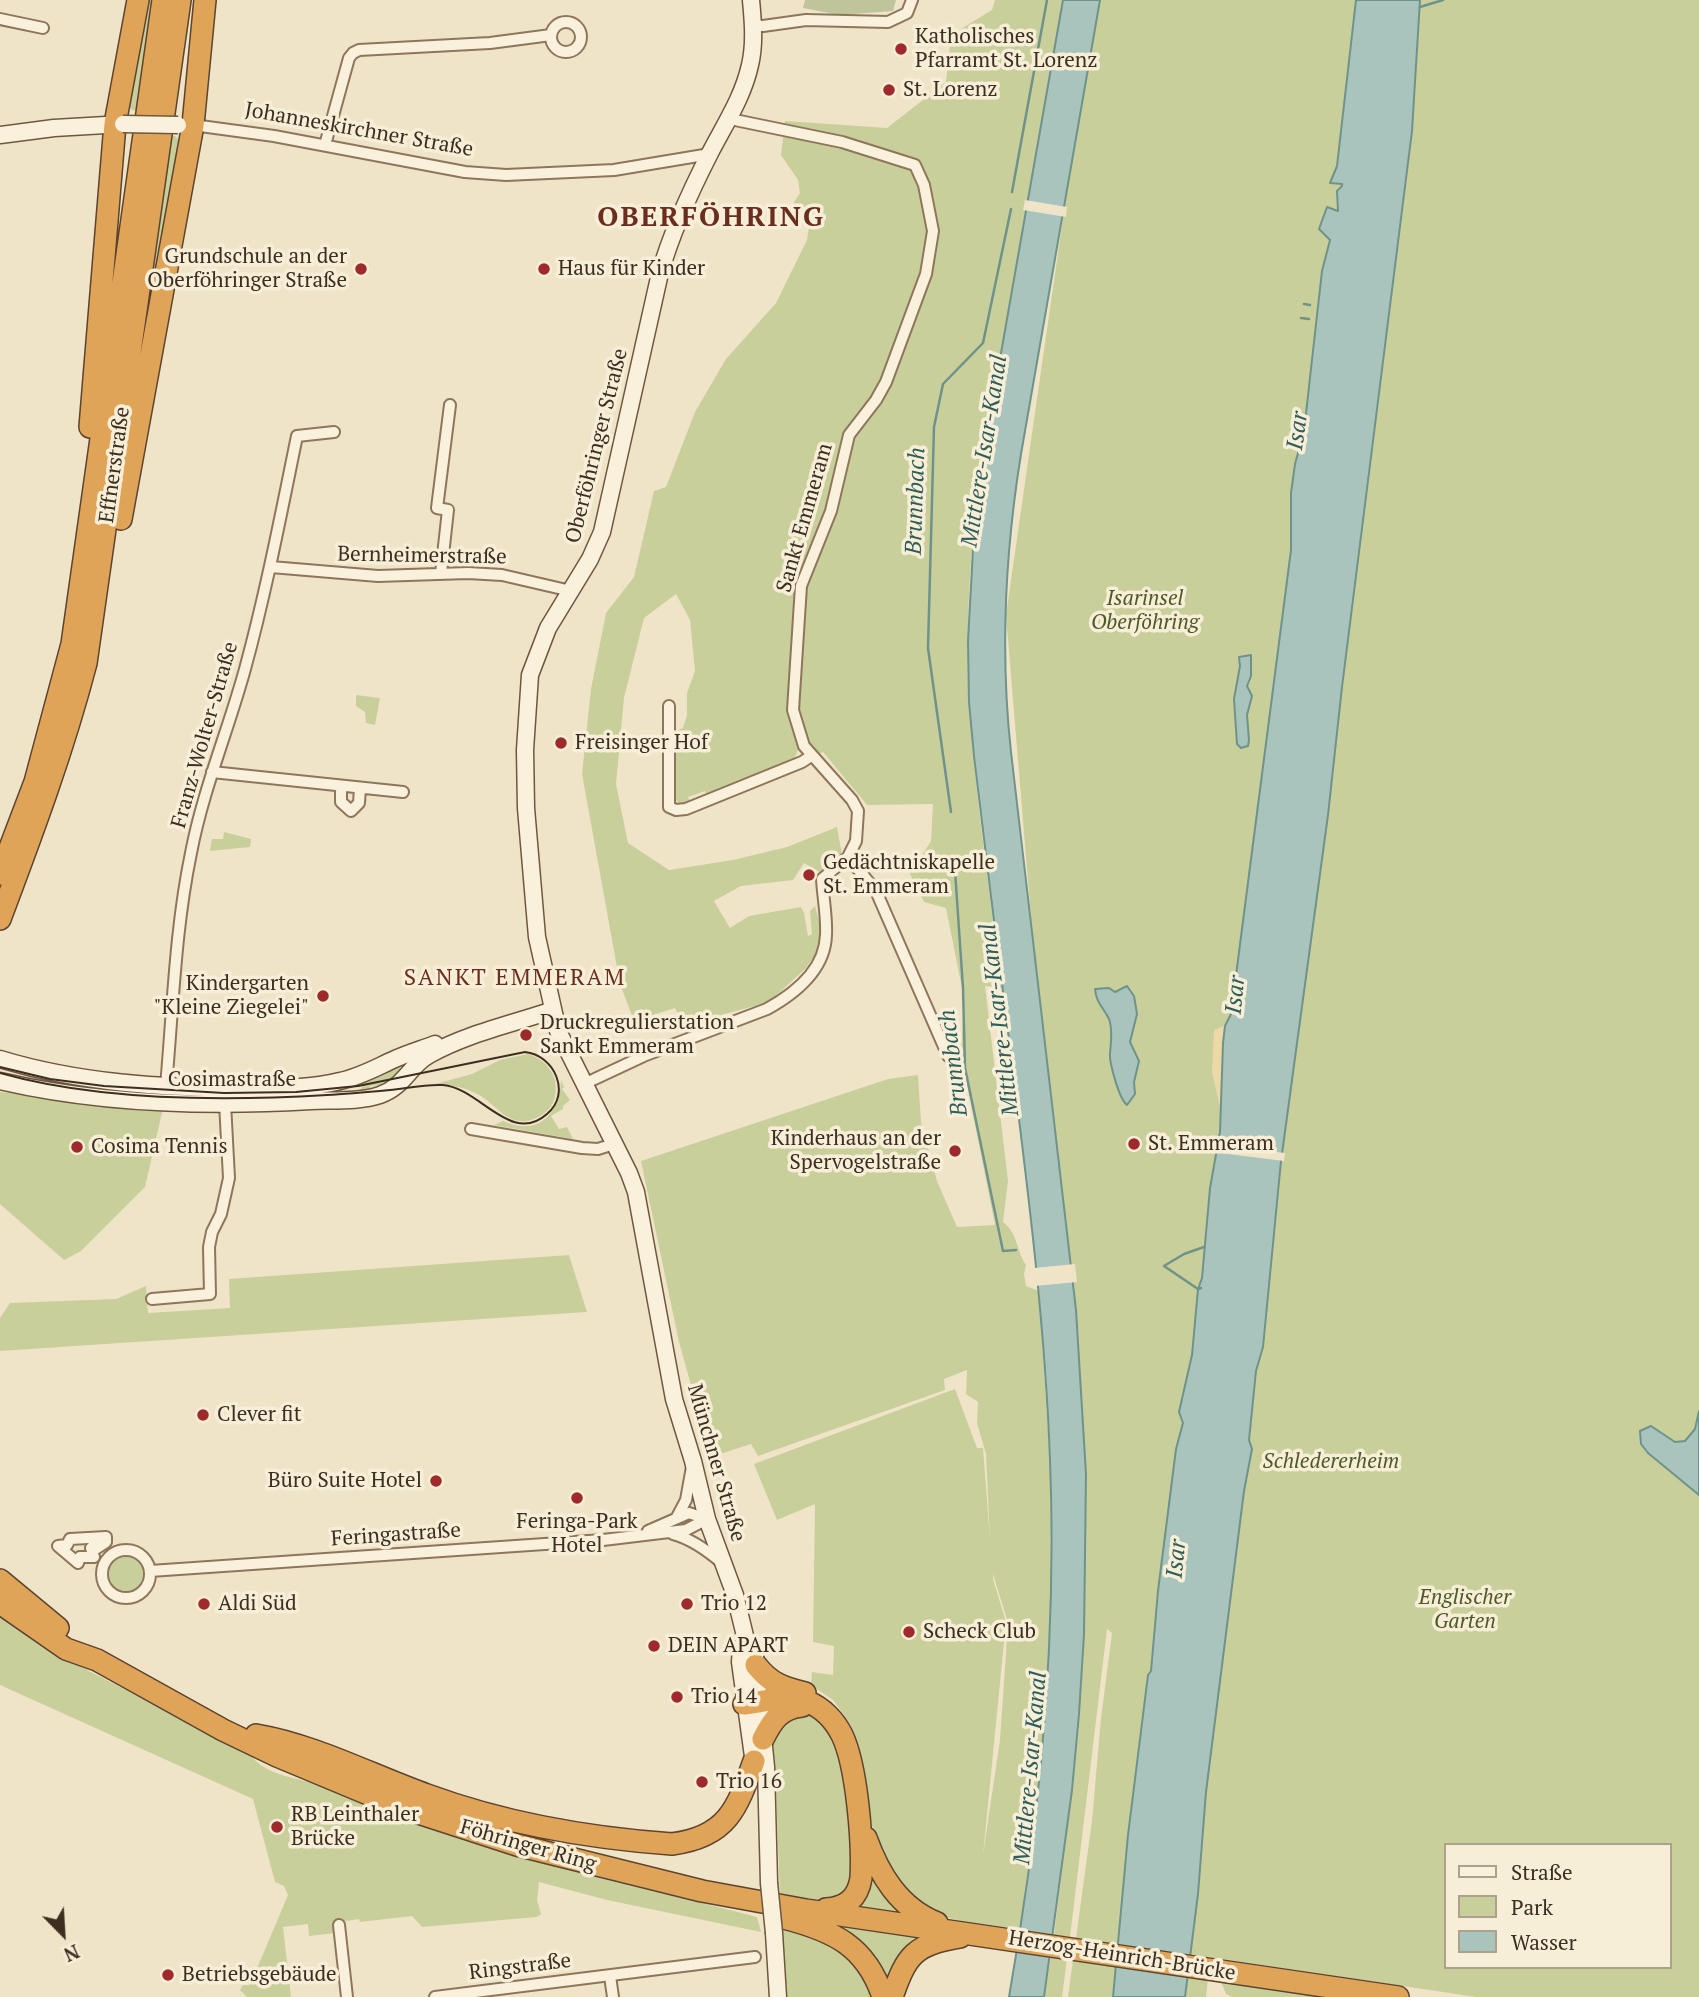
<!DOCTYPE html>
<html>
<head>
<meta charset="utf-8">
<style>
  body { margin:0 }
  #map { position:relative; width:1699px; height:1997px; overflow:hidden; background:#f0e4c8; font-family:"PT Serif",serif }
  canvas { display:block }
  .legend { position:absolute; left:1444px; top:1843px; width:228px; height:126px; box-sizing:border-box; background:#f7eed8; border:2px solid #ada18e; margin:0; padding:9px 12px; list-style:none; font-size:21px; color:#3d2e20 }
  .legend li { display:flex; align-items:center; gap:14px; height:35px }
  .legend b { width:35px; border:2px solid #ada18e }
  .north { position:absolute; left:28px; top:1899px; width:70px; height:70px; -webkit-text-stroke:5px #f7eed8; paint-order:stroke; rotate:156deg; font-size:19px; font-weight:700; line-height:28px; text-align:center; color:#3d2e20 }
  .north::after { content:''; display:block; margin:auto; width:24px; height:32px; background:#3d2e20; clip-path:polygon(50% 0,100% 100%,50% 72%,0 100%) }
</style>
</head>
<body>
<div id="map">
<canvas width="1699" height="1997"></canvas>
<ul class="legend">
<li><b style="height:9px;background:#faf1dc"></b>Straße</li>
<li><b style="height:19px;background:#c9cf9b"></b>Park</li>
<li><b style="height:19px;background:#a9c4bc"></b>Wasser</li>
</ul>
<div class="north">N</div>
</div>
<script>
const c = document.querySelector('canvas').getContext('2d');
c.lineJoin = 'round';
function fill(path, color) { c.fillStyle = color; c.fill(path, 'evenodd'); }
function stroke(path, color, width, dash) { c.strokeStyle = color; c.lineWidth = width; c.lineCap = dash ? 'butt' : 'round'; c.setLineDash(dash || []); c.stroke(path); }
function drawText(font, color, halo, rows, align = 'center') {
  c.font = font + ' "PT Serif",serif'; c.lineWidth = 7; c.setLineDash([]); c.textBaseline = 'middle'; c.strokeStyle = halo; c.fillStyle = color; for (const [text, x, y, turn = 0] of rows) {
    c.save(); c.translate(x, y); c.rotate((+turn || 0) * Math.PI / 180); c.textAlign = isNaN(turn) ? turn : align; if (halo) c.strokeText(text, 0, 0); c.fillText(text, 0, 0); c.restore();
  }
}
fill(new Path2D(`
  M143 0H157L141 111 132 110 129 106Z
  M995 0H1063C1047 97 1030 194 1013 291 994 392 974 492 969 594 963 726 986 858 1002 988L985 986 1008 1181 1003 1222C1017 1232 1017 1252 1026 1265L1024 1274 1026 1286 1039 1291 1050 1463 1051 1609 1040 1769 1020 1929 960 1921 930 1913 913 1901 876 1849 859 1751 849 1722 833 1700 811 1685 812 1672 833 1675 834 1646 813 1642 815 1504 777 1520 754 1464 955 1389 977 1448H983L990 1539 986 1454 977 1423 978 1402 966 1394 967 1370 944 1379 945 1390 758 1456 751 1444 711 1457 679 1342 641 1161 888 1079 918 1075 921 1122 937 1181 957 1227 995 1225 961 1054 964 998 946 908 924 902 910 874 931 841 933 804 867 805 823 752 819 754 813 745 798 750 792 764 708 797 705 791 688 797 691 803H679L673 797 674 732 683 728 687 715V693L695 671 690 620 676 594 644 618 624 698 616 784 628 843 669 870 733 860 787 847 837 827 842 855 820 872 804 863 793 880 741 886 714 901 730 928 749 916 801 907 804 913 808 936 812 934 810 911 815 906 822 932 816 954 805 969 769 1002 684 1025 675 1008 634 1021 620 984 582 774 591 689 606 613 634 577 654 491 666 487 695 412 726 359 776 303 807 240 809 227 791 207 800 193 798 180 781 155 785 121 887 128 946 82 951 35 992 10ZM993 1574 1008 1623 1000 1740 983 1855 1006 1622 993 1579Z
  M1100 0H1356L1337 166 1330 182 1343 184 1337 191V213L1329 208 1325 233 1330 240 1329 245 1322 271 1304 431 1291 493V550L1231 1014 1225 1026 1219 1028 1212 1071 1220 1106V1132L1210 1188 1202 1278 1198 1289 1192 1355 1179 1412 1183 1423 1176 1449 1158 1591 1151 1671 1148 1675 1118 1944 1076 1938 1092 1821 1101 1718 1112 1633 1107 1629 1070 1937 1054 1935 1072 1790 1079 1714 1084 1634 1086 1474 1076 1310 1040 1026 1006 615 1066 197Z
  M1420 0H1699V1997H1476L1189 1954 1198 1894 1206 1792 1244 1491 1252 1449 1249 1440 1256 1371 1263 1347 1281 1161 1328 815 1342 687 1412 131ZM1445 1845H1669V1967H1445Z
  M168 136H175L182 143 123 456Z
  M356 695 380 698 375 725 366 723 365 712 356 706Z
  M224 832 251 839 250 847 210 851 212 839H223Z
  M528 1054C540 1058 548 1064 553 1075 557 1083 557 1098 551 1106 547 1112 540 1117 534 1119 508 1129 496 1103 477 1094 464 1087 449 1084 435 1084L472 1074 500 1060Z
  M396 1065 401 1069 403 1074 385 1085 370 1086V1090L360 1091 364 1082Z
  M561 1080 564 1087 562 1089 570 1100 563 1106V1109L551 1116 559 1129 567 1127 573 1139 494 1125 503 1121C537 1137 560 1115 561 1080Z
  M0 1092 163 1108 145 1187 81 1251 64 1260 0 1204Z
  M569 1255 587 1312 0 1351V1318L10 1303 116 1299 146 1286 148 1313 230 1308 229 1279Z
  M109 1574a17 17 0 1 1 34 0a17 17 0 1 1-34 0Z
  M0 1616 89 1671 250 1754C264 1775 294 1777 316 1784 383 1807 448 1835 516 1855 595 1879 677 1896 757 1917L761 1932 607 1900 539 1882 537 1900 541 1914 537 1917 422 1927 412 1916 360 1922 359 1919 334 1923 335 1933 309 1936 308 1924 283 1927 291 1997H247L240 1990 243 1985H250L288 1895 284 1886 275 1882 253 1799 0 1685Z
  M797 1711 818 1715 841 1751 855 1843 853 1892 828 1904 780 1897 776 1789 770 1743 773 1728Z
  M868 1862 911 1916 854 1908Z
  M826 1921 923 1936 887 1985Z
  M782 1922 855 1957 876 1997H787Z
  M1051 1956 1067 1959 1062 1997H1044Z
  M1073 1960 1116 1966 1113 1997H1068Z
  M1187 1977 1208 1980 1206 1997H1185Z
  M1221 1982 1341 1997H1232L1226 1994Z`), '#c9cf9b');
fill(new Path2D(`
  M1225 1026C1221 1052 1226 1082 1220 1106L1212 1071 1214 1030Z`), '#ecd9a5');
fill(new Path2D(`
  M805 0H896L893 11 840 15 803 8Z`), '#bfc49a');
const water = new Path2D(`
  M1063 0H1100L1021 454C1005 553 1000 652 1011 752L1076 1310 1086 1474 1084 1634 1079 1714 1072 1790 1044 1997H1009C1040 1821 1057 1639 1050 1460 1045 1324 1028 1190 1011 1055 998 955 986 856 974 756L969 702 968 641 974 531 984 450Z
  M1356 0H1420L1412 131 1342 687 1328 815 1281 1161 1263 1347 1256 1371 1249 1440 1252 1449 1244 1491 1206 1792 1198 1894 1185 1997H1113L1128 1835 1148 1675 1151 1671 1158 1591 1176 1449 1183 1423 1179 1412 1192 1355 1198 1289 1202 1278 1210 1188 1220 1132 1223 1043 1225 1026 1231 1014 1291 550V493L1295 464 1304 431 1322 271 1330 240 1319 229 1327 207 1338 211 1337 191 1342 186V184L1330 183 1337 166Z
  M1251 655V676L1247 686 1252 696 1247 715 1249 740 1248 746 1241 748 1237 744 1234 699 1240 666 1239 657Z
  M1127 986 1134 996 1137 1014 1130 1042 1139 1061 1134 1082 1135 1094 1127 1105C1119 1099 1109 1062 1110 1053 1111 1043 1113 1030 1109 1019 1104 1008 1096 1003 1095 989L1109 988 1115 992Z
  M1699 1411V1495L1648 1453 1641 1444 1640 1431 1651 1426 1675 1442 1685 1441 1695 1429Z`);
fill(water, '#a9c4bc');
stroke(water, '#6f938a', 2);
fill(new Path2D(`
  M1025 200 1067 207 1066 217 1023 210Z
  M1215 1144 1285 1153 1284 1161 1212 1152Z
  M1075 1264 1077 1282 1035 1286 1034 1268Z`), '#f0e4c8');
stroke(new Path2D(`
  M1420 7 1443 0
  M1012 192 1047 0
  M1304 304 1310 305
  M1301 318 1309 319
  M951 812 928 648 934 427 943 384 983 343 1011 209
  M954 856 963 988 965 1068 1003 1251 1016 1250
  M1201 1288 1198 1289 1164 1266 1184 1254 1204 1247`), '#6f938a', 2.5);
const street = new Path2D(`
  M0 19 43 28
  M551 37a15 15 0 1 1 30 0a15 15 0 1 1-30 0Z
  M752 25 763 26 806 20 888 22 907 13 912 0
  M193 125 274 136 465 172 506 175 614 170 710 154
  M325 145 349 58 353 53 359 50 490 43 551 35
  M271 567 378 576 468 573 502 575 571 591
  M441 573 448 510 437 508 450 405
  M669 706V807L676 810 686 809 802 762 811 756
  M212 772 403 792
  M341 786V802L351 811 359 803 360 788
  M848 857 876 891 948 1056
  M584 1084 646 1055 767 1009C796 993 825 970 826 935 827 916 823 898 822 879L848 857 856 841 858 811 852 800 804 746 793 710 801 586 831 511 849 435 876 400 886 382 926 274 933 231 924 185 915 165 842 142 730 119
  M166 1086C173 1008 175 930 191 853 203 790 228 731 245 669 266 592 281 514 297 436L334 432
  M471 1129 582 1148 598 1149 614 1144
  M152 1299 210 1294 209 1247 212 1232 221 1214 229 1178 225 1103
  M677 1517 686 1500 692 1467
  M648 1531 689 1513 707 1519
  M673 1534C691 1539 707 1550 722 1563
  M106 1537V1542L97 1548 94 1545 91 1548 94 1557H80L78 1563 58 1546 67 1545 70 1539Z
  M102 1574a24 24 0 1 1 48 0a24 24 0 1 1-48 0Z
  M150 1571 603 1540 686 1530 707 1519
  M339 1925 347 1997
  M610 1976 613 1997
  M435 1997 755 1957`);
const secondary = new Path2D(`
  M751 0C753 21 755 44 750 65 743 97 725 124 710 153 690 192 672 231 660 273L602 532 590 559 548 628 530 675 525 750 526 808 537 937 558 1031 629 1173 636 1192 674 1399 693 1461 707 1519 735 1595 746 1640 752 1647 755 1656 766 1767 769 1883
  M0 135 54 128 123 124
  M0 1059C79 1083 162 1088 244 1088 276 1088 309 1089 340 1081 360 1077 377 1067 395 1059 408 1053 422 1049 435 1044
  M0 1081C99 1104 210 1107 311 1101 333 1100 359 1102 380 1095 405 1086 409 1066 429 1055 466 1034 512 1024 553 1010
  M746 1640 741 1648 740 1662 755 1771
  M774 1933 778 1997`);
const highway = new Path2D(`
  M90 427 115 124 138 0
  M121 519 193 125 205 0
  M0 874 35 782 72 644 163 0
  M0 919C32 834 63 751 86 663L180 0
  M0 1580 58 1628
  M0 1603 66 1649 97 1660 223 1730 277 1756 397 1806 517 1845 702 1891 806 1910 1398 1997
  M756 1665C770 1683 783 1688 805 1693
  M744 1704C763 1702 791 1694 808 1702 823 1708 835 1721 842 1735 857 1766 863 1843 861 1878 858 1898 846 1908 826 1909
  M256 1735C315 1745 371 1775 427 1795 506 1824 588 1838 672 1844 727 1837 737 1809 754 1761
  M763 1739C772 1721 780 1708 802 1706
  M866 1838C879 1874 899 1908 937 1923
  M784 1918C834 1931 866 1946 883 1997
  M892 1997C907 1954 914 1945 960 1937`);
stroke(street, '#8d765c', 14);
stroke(secondary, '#6f573f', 19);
stroke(highway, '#5b4430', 24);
stroke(street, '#faf1dc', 10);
stroke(secondary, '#faf1dc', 16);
stroke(highway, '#e0a458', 21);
stroke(new Path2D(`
  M0 1067 50 1079 104 1086 224 1093 296 1092 358 1086 525 1052C554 1055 572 1093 547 1114 511 1146 480 1088 443 1085 426 1084 408 1088 390 1090 369 1092 348 1094 327 1095 226 1101 98 1101 0 1073`), '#3d2e20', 2);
const secondaryBridge = new Path2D(`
  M123 124 178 125
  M769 1883 774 1933`);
stroke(secondaryBridge, '#6f573f', 19, []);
stroke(secondaryBridge, '#faf1dc', 16);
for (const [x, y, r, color] of [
  [901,49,7,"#9e2a2b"],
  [889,90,7,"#9e2a2b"],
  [361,269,7,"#9e2a2b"],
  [544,269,7,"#9e2a2b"],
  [561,743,7,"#9e2a2b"],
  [809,875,7,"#9e2a2b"],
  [323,996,7,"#9e2a2b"],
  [526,1035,7,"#9e2a2b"],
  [1134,1144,7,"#9e2a2b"],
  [77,1147,7,"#9e2a2b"],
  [955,1151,7,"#9e2a2b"],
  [203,1415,7,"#9e2a2b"],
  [436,1481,7,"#9e2a2b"],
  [577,1498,7,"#9e2a2b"],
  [204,1604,7,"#9e2a2b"],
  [687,1604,7,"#9e2a2b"],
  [909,1632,7,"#9e2a2b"],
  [654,1646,7,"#9e2a2b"],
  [677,1697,7,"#9e2a2b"],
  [702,1782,7,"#9e2a2b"],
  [277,1827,7,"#9e2a2b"],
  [168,1975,7,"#9e2a2b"]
]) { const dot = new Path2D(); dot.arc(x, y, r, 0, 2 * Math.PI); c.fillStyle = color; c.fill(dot); stroke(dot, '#f7eed8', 2.5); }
drawText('21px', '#3d2e20', '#f7eed8', [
  ["Katholisches",915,37],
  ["Pfarramt St. Lorenz",915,61],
  ["St. Lorenz",903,90],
  ["Grundschule an der",347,257,"right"],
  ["Oberföhringer Straße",347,281,"right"],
  ["Haus für Kinder",558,269],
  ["Freisinger Hof",575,743],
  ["Gedächtniskapelle",823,863],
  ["St. Emmeram",823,887],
  ["Kindergarten",309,984,"right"],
  ["\"Kleine Ziegelei\"",309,1008,"right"],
  ["Druckregulierstation",540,1023],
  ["Sankt Emmeram",540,1047],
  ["Kinderhaus an der",941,1139,"right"],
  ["Spervogelstraße",941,1163,"right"],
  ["St. Emmeram",1148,1144],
  ["Cosima Tennis",91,1147],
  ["Clever fit",217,1415],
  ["Büro Suite Hotel",422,1481,"right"],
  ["Feringa-Park",577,1522,"center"],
  ["Hotel",577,1546,"center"],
  ["Aldi Süd",218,1604],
  ["Trio 12",701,1604],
  ["Scheck Club",923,1632],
  ["DEIN APART",668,1646],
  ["Trio 14",691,1697],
  ["Trio 16",716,1782],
  ["RB Leinthaler",291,1815],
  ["Brücke",291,1839],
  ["Betriebsgebäude",182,1975]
], 'left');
drawText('21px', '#3d2e20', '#f7eed8', [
  ["Johanneskirchner Straße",359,130,10],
  ["Oberföhringer Straße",597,446,-76],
  ["Effnerstraße",115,465,-82],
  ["Sankt Emmeram",805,518,-74],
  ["Bernheimerstraße",422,556,1],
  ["Franz-Wolter-Straße",205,735,-74],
  ["Cosimastraße",232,1080],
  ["Münchner Straße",716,1463,74],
  ["Feringastraße",396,1535,-4],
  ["Föhringer Ring",528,1846,16],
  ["Herzog-Heinrich-Brücke",1122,1956,9],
  ["Ringstraße",520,1967,-7]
]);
drawText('italic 21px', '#4d5a26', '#f7eed8', [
  ["Isarinsel",1145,599],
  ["Oberföhring",1145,623],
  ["Schledererheim",1331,1462],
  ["Englischer",1465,1598],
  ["Garten",1465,1622]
]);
drawText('italic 23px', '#2f5d5a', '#f7eed8', [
  ["Isar",1298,431,-82],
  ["Mittlere-Isar-Kanal",985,451,-81],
  ["Brunnbach",916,501,-88],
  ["Isar",1236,995,-84],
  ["Mittlere-Isar-Kanal",1000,1020,-97],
  ["Brunnbach",954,1063,-97],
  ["Isar",1177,1559,-84],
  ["Mittlere-Isar-Kanal",1031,1768,-85]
]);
c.letterSpacing = '2px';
drawText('23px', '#6b2e1e', '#f7eed8', [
  ["SANKT EMMERAM",515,978]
]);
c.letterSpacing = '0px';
c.letterSpacing = '2px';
drawText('bold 28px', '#6b2e1e', '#f7eed8', [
  ["OBERFÖHRING",711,218]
]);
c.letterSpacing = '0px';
</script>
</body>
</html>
